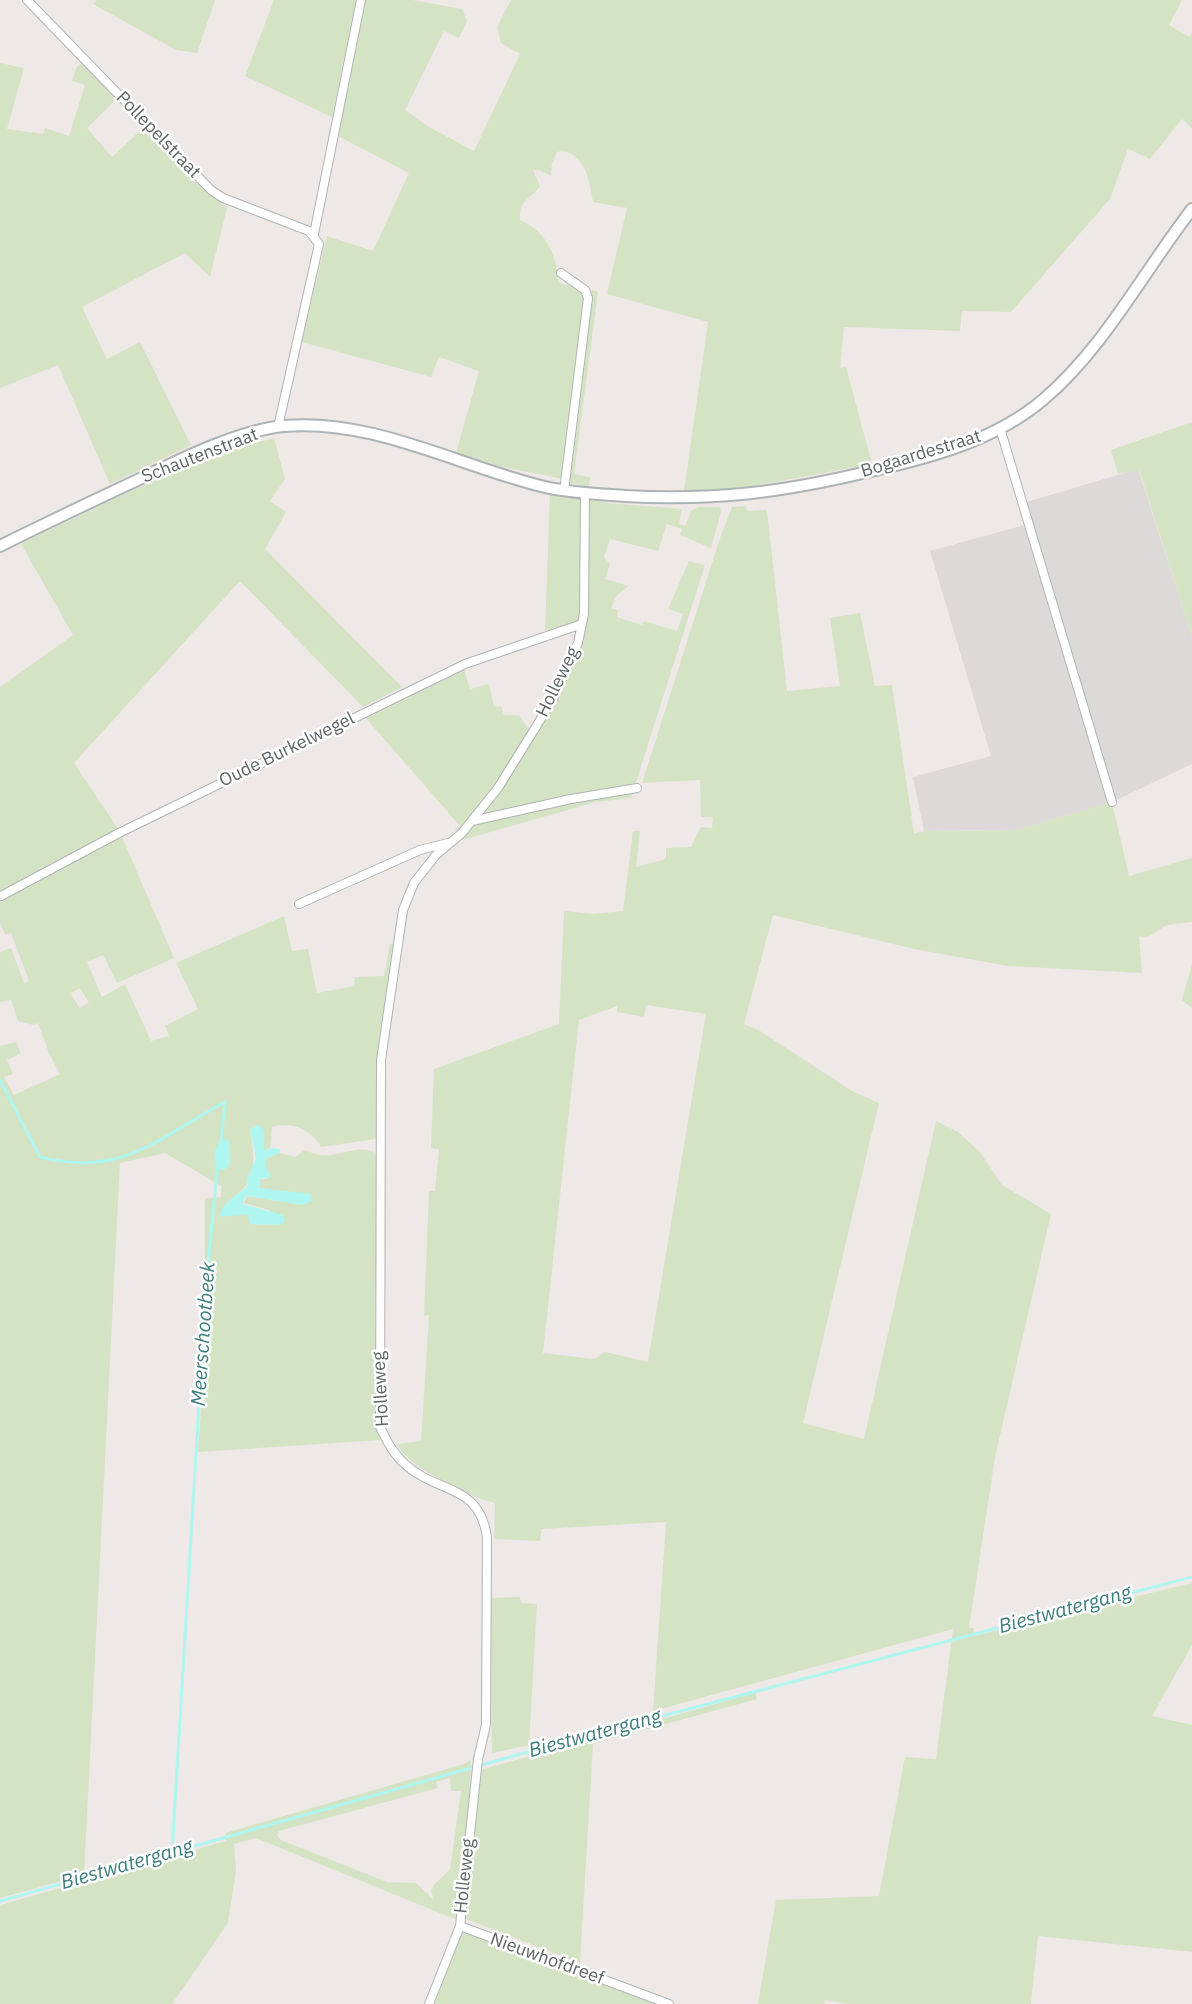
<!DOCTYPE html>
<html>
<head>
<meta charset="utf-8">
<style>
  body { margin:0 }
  canvas { display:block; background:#eee8e6 }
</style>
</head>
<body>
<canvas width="1192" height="2004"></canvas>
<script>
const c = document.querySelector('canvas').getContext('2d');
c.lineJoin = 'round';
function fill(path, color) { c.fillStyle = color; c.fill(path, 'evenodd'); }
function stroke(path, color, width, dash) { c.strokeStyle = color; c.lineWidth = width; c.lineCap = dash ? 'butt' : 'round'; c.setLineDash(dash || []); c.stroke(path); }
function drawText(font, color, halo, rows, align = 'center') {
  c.font = font + ' "IBM Plex Sans",sans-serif'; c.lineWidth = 5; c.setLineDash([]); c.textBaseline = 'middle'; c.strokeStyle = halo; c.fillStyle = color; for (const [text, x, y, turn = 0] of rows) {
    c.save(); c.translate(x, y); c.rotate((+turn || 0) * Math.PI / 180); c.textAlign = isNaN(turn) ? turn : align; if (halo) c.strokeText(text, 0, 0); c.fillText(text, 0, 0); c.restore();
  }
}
fill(new Path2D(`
  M1138 469 1192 636V764L1112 802 1017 830 924 831 913 777 991 756 930 551 1032 523 1027 502Z`), '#ddd9d8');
fill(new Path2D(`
  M97 0H215L197 53 176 50 93 4Z
  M274 0H356L332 117 245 76Z
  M365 0H413L462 9 467 21 459 38 444 31 405 110 429 127 474 151 520 54 501 43 497 27 511 0H1182L1169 25 1189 37 1192 33V128L1182 119 1150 159 1128 149 1110 199 1011 312 962 311 960 331 844 327 840 368 846 367 872 464 737 489 684 491 708 322 607 294 627 208 593 202C590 183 584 147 557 152L552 163 551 176 539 170H533L540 186C530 201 519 198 520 220 547 232 556 254 559 283L581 288 585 297 563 479 503 467 456 453 479 371 439 357 431 377 302 342 327 236 373 251 409 173 338 136Z
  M82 62 117 99 87 128 112 157 143 128 188 176 227 208 210 277 185 253 82 307 107 359 140 342 191 445 110 484 58 365 0 388V63L24 68 7 129 43 134 45 128 69 136 85 85 72 81 76 68Z
  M592 290 598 292 574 474 590 477 589 486 568 483Z
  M1192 422V636L1139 470 1118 474 1111 450Z
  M274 438 285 479 270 501 286 512 265 549 402 687 363 707 240 581 74 763 119 830 0 891V687L73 635 21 544C104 505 185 460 274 438Z
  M550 493 607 503 682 509 679 524 685 526 691 511 698 507H720L721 512 711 548 680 535 682 529 667 524 658 551 610 539 604 557 610 564 605 579 629 586 617 595 611 608 618 610 617 617 642 625 644 621 677 631 683 614 668 609 689 561 705 565 631 798 596 802 462 840 455 829 460 826 364 716 464 669 470 689 489 684 494 707 501 706 504 715H519L533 736 586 619 545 631Z
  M746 506 747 511 767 510 787 691 840 686 830 618 860 613 875 686 892 685 914 834 924 831 1017 830 1112 802 1129 876 1192 858V922C1183 923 1169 923 1162 928 1153 933 1151 939 1139 936L1142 973 1008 966 914 949 773 915 744 1024 760 1031 852 1091 879 1103 803 1423 864 1439 936 1121 958 1132 980 1152 1002 1185 1051 1214 995 1457 969 1628H974V1636L1192 1583V1645L1152 1716 1192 1725V1952L1038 1936 1031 2004H848L825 2000 824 2004H758L776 1900 879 1896 905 1757 936 1759 953 1629 653 1711 666 1522 542 1529 540 1541 494 1539 495 1503C469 1497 408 1467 397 1444L421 1441 429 1315 424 1316 429 1191H435L439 1149 431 1148 434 1069 559 1024 564 911 594 914 623 911 633 831H640L636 867 666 859V848L691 847 701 827 712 828 713 817H701L700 780 642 783 720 538 732 507ZM646 1005 706 1014 648 1362 605 1352 594 1359 543 1353 579 1020 617 1006V1012L644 1017Z
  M122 837 174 958 117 983 103 955 87 962 102 997 125 984 151 1041 169 1036 165 1026 198 1009 176 963 284 916 292 951 308 949 317 993 355 986 354 977 384 976 390 944 395 945 378 1042 376 1139 321 1147C310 1128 292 1122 272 1127L270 1148 264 1151V1130L250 1129C255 1164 259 1182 226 1203L242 1214H248L250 1224 280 1225 269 1210 243 1203 248 1196 303 1205 274 1190 260 1188V1179H267L265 1164 267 1158 280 1153 295 1157 305 1150C310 1152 315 1154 320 1155 337 1158 360 1143 375 1153L377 1170 375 1341 377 1431 380 1440 198 1452 211 1270 205 1269V1198L221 1197V1186L165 1153 120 1163 84 1875 0 1898V1046L16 1042 21 1053 7 1060 13 1074 4 1077 14 1095 60 1074 49 1053 38 1023 33 1025 18 1021 11 1000 0 1002V952L11 948 24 983 29 981 11 933 5 935 0 922V900ZM80 988 89 1003 79 1008 71 993Z
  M1192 964V1008L1182 1000Z
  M520 1597 521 1603 537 1604 529 1745 492 1753 491 1598Z
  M755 1693 757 1699 593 1744 580 1963 466 1919 480 1770Z
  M470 1760 472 1770 457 1920 256 1838 234 1844 236 1871 228 1923 172 2004H0V1905L226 1841 225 1833 464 1764ZM450 1778 451 1791H461L450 1869 434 1885 431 1891 434 1900 416 1883 387 1882 281 1840 277 1835 279 1831 438 1788 436 1782Z
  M466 1932 656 2004H435L462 1934Z`), '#d5e3c5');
fill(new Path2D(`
  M258 1125 264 1130V1150L274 1148 280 1149V1153L267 1158 265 1164 271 1177 260 1179V1188L311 1194 312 1201 303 1205 248 1196 243 1200V1204L283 1215 285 1221 280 1225 250 1224 248 1214 221 1217 219 1214 226 1203 248 1186 247 1179 256 1158 250 1129Z
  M224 1139 229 1140 230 1164 226 1169 221 1170 217 1168 214 1155 218 1143Z`), '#aef6ef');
stroke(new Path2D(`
  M0 1080 40 1157C122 1178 158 1138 225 1102L221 1143
  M172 1852 207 1272 218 1164
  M0 1901 563 1742 1192 1577`), '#aef6ef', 3);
const street = new Path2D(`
  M27 0 211 190 223 198 309 231 319 244 278 427
  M314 234 361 0
  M561 273 585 290 588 298 564 491
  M1000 428 1112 802
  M472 821 571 799 637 788
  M1 896 119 833 465 664 582 624
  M299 904 420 850 448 843
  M460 1926 669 2004
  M429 2004 460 1926 478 1759 486 1725 487 1537C479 1483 438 1494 406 1465 393 1454 387 1441 380 1427L381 1060 403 910 414 883 436 855 462 833 498 788 552 701 578 643 584 614 585 493`);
const secondary = new Path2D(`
  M0 546C48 522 97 499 146 476 185 457 241 430 284 426 374 418 460 467 545 487 571 493 598 494 625 496 716 501 784 492 871 471 932 457 996 440 1044 399 1104 348 1144 271 1192 209`);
stroke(street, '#afb4b4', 10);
stroke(secondary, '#aeb4b5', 14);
stroke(street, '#fff', 8);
stroke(secondary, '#fff', 10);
drawText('18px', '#5e6565', '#fff', [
  ["Pollepelstraat",158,135,46],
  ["Bogaardestraat",921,454,-17],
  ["Schautenstraat",200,456,-21],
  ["Holleweg",558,682,-64],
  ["Oude Burkelwegel",287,750,-26],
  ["Holleweg",381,1389,-93],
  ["Holleweg",465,1876,-84],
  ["Nieuwhofdreef",547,1959,20]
]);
drawText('italic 20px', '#3c7e7c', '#fff', [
  ["Meerschootbeek",204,1334,-86],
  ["Biestwatergang",1065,1610,-15],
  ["Biestwatergang",595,1734,-15],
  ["Biestwatergang",127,1865,-16]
]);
</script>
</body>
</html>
